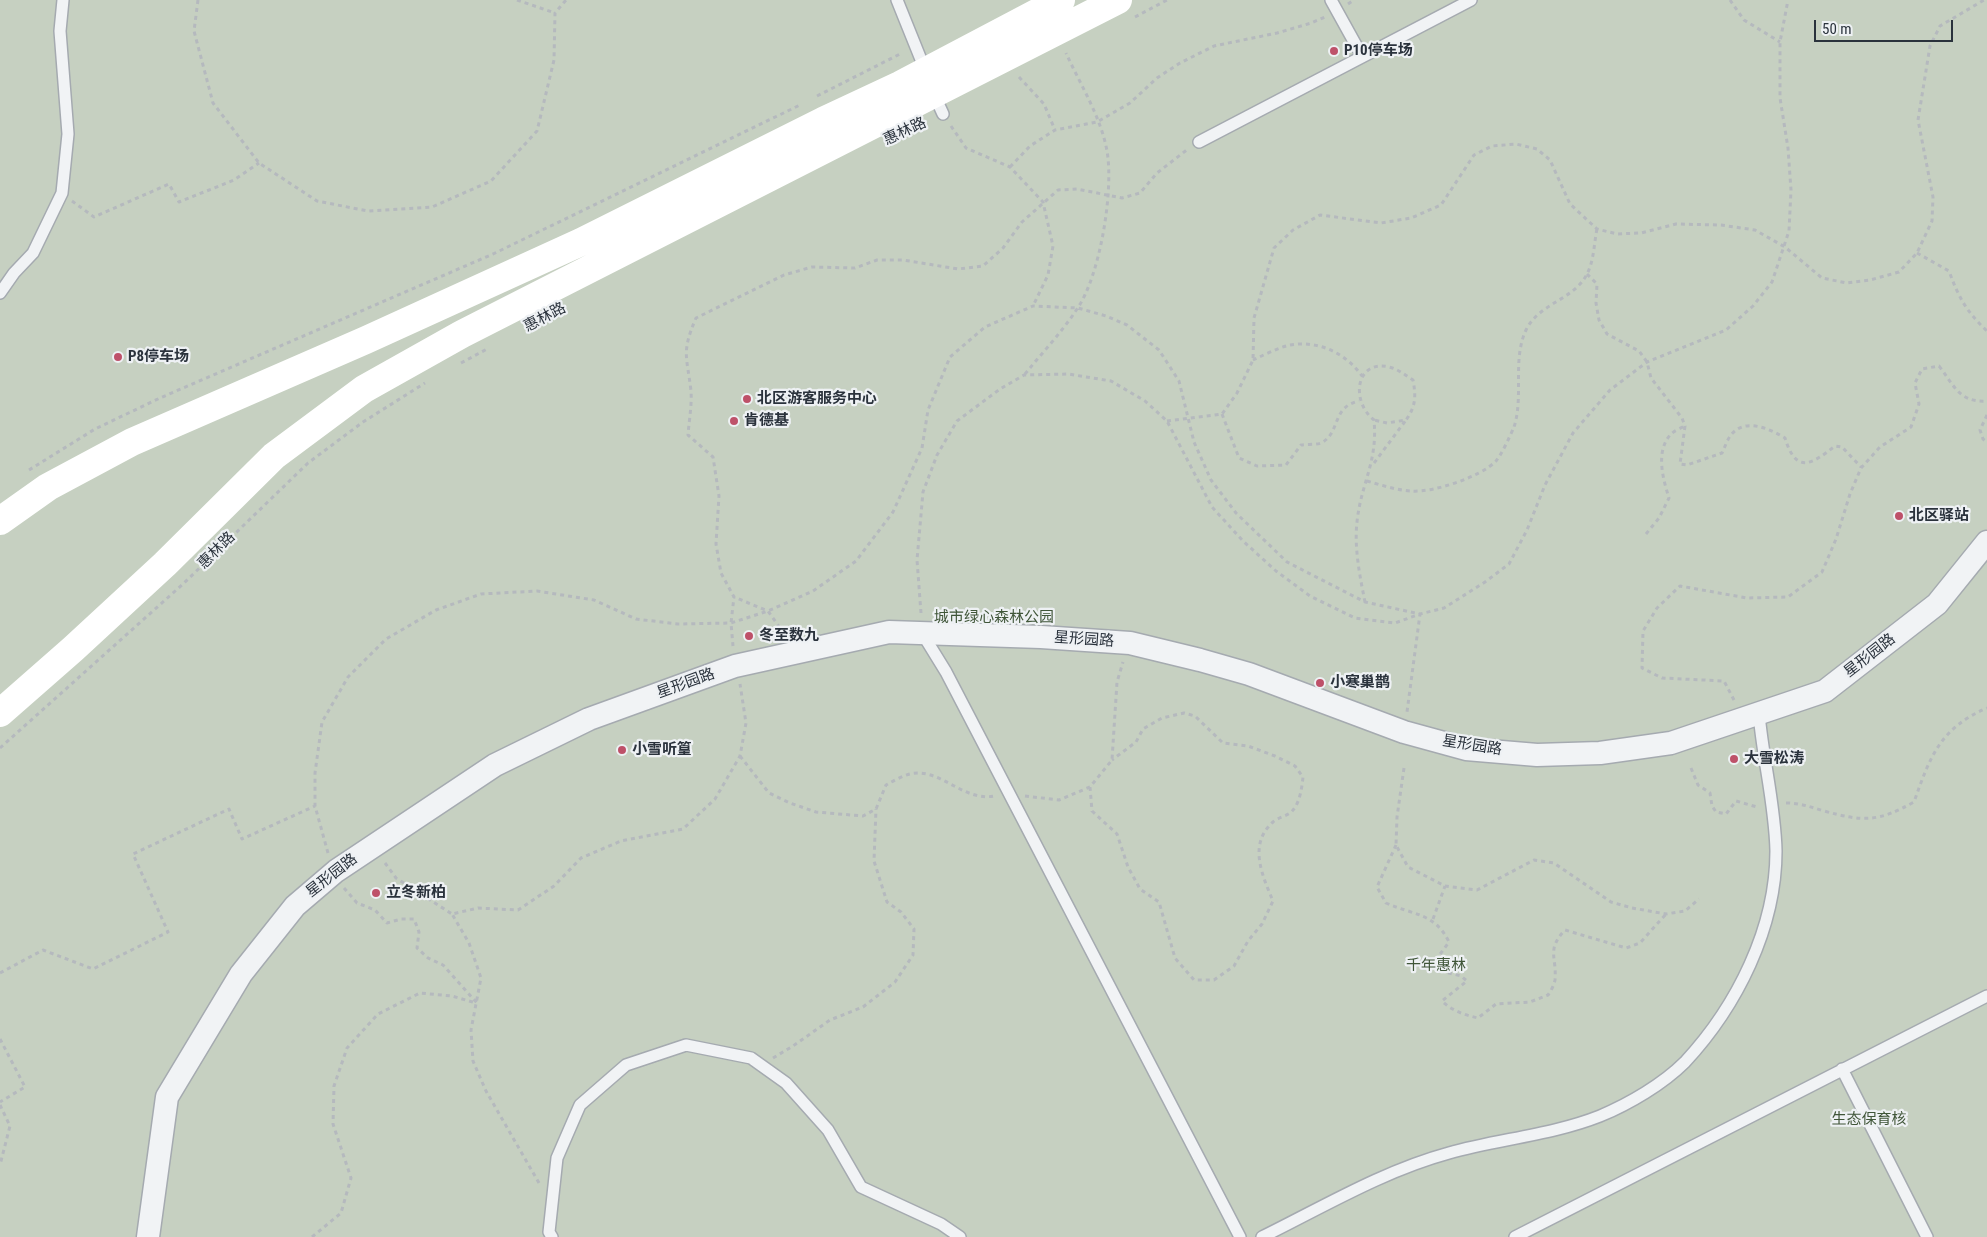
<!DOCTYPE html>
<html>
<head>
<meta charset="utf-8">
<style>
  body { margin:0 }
  #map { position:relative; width:1987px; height:1237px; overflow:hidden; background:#dfe3e7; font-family:"Roboto Condensed",sans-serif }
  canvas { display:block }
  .scale { position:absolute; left:1814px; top:20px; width:139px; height:22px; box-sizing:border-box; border:2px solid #2a323c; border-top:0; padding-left:6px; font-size:15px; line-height:18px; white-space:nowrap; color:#2a323c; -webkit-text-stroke:4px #eef1f4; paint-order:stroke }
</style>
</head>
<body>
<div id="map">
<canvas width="1987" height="1237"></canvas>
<div class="scale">50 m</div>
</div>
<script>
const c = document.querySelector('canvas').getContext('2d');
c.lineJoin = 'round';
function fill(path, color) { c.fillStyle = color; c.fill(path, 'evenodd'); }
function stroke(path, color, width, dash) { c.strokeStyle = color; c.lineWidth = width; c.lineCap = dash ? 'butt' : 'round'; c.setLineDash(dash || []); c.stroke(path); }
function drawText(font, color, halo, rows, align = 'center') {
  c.font = font + ' "Roboto Condensed","Noto Sans SC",sans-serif'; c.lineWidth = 4.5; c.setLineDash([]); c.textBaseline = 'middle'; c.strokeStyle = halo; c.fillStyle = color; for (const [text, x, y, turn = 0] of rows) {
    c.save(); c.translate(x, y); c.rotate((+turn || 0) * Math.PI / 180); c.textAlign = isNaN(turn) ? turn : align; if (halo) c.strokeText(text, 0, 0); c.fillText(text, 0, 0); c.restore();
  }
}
fill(new Path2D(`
  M0 0H1987V1237H0Z`), '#c6d0c1');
const lane = new Path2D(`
  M897 0 926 72
  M1331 0 1362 56
  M933 92 943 114
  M1199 142 1471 0
  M0 293 14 273 33 253 62 193 68 134 60 31 63 0
  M922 633 946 672 1240 1237
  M1842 1069 1927 1237
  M552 1237 549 1232 557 1158 580 1105 626 1065 686 1045 751 1058 786 1083 828 1130 861 1187 941 1224 960 1237
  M1262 1237C1323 1207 1383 1171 1449 1153 1499 1139 1552 1135 1600 1116 1629 1104 1663 1084 1685 1062 1737 1006 1776 928 1776 851 1775 804 1763 760 1759 714
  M1515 1237 1987 996`);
const street = new Path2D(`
  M148 1237 167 1097 241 974 295 906 336 871 495 765 589 719 735 666 889 632 1041 637 1130 643 1200 660 1249 674 1404 732 1466 749 1537 755 1600 753 1671 743 1825 691 1937 604 1987 542`);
stroke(lane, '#a5aab0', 14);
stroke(street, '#a5aab0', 25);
stroke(new Path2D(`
  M198 0 194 31 213 103 259 163 317 201 368 211 432 207 491 181 537 131 554 60 555 13 566 0
  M517 0 555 13
  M1730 0 1744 20 1780 42
  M1348 4 1354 0
  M1135 17 1167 0
  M1019 77 1044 104 1055 130
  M817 96 902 53
  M951 126 966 148 1010 167 1043 202 1053 246 1048 275 1033 306
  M1010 167 1030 146 1055 130 1097 122 1130 103 1157 78 1180 63 1214 46 1277 33 1311 23 1325 17
  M72 201 94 217 169 184 179 202 234 180 259 163
  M1917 253 1949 271C1959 298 1966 311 1987 331
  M1587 274 1597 284 1596 303 1599 320 1607 334 1639 351 1647 362 1651 378 1682 418 1685 426 1680 464 1687 465 1722 453C1725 447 1727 440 1731 435 1745 417 1770 429 1785 438 1796 474 1811 465 1835 446L1842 447 1861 467
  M1253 360C1264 355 1277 348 1290 345 1318 340 1346 353 1362 376
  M461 363 487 349
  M1025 374C1042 353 1062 332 1077 309 1100 276 1114 191 1107 151 1101 117 1080 84 1066 53
  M1222 414 1239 458 1257 466 1286 465 1301 445C1307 444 1316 445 1321 443 1341 433 1331 407 1359 401
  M1987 415 1980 430 1983 439 1987 442
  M1167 421 1222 414 1237 393 1253 360 1254 318 1274 248 1293 230 1320 215 1381 223 1411 218 1441 205 1474 155 1492 146 1516 144 1537 149 1550 160 1570 204 1597 229 1617 234 1641 233 1676 224 1721 225 1755 230 1785 247 1822 278 1847 283 1870 280 1899 272 1917 253 1932 221 1933 197 1918 120 1930 46 1940 26 1984 0
  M1374 463 1406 420
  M29 470 95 429 160 398 493 254 802 104
  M1367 481C1381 485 1396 490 1411 491 1432 493 1481 477 1496 461 1502 454 1510 436 1514 427 1524 396 1512 360 1526 330 1539 303 1574 300 1587 274 1594 261 1594 243 1597 229
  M1646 534 1659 518 1669 498C1663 479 1655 451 1671 434 1674 431 1681 428 1685 426
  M1365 602C1360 577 1354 548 1357 522 1361 483 1378 462 1374 420 1350 401 1356 359 1389 367 1398 369 1405 375 1413 380 1416 396 1416 406 1406 420L1387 423 1374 420
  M921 613 917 560 923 492 937 455 957 421 1000 389 1024 375 1068 374 1111 381 1145 401 1167 421 1212 507 1243 541 1276 571 1310 596 1355 618 1395 623 1420 614 1407 712
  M780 636 778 625 768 611 734 597 721 573 716 544 719 496 713 457 688 435C689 421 692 405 691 391 687 356 681 353 696 318L784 275 812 267 855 268 877 260H903L958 269 983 266 1003 248 1022 222 1058 190 1077 189 1122 198 1140 193 1157 173 1188 149
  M733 646 731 623 734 597
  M1734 700 1724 681 1662 678 1642 668 1643 631 1657 608 1680 586 1747 598 1788 597 1822 572 1836 539 1850 494 1861 468 1880 447 1911 427 1919 404 1915 383 1922 369 1939 366C1954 385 1959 403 1987 401
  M0 748 183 584 308 463 363 422 425 383
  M740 756 769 793 790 803 816 812 863 816 876 809 886 785C893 781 902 776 910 774 940 767 963 802 994 796
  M1404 768 1397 817 1396 845 1408 867 1445 886 1477 890 1534 860 1554 863 1611 902 1632 908 1666 914 1685 911 1699 899
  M1691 768 1698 785 1710 793 1712 806 1716 812 1726 814 1736 801 1757 807
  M1090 787 1092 811 1117 834 1128 867 1140 889 1159 902 1175 958 1194 980H1214L1234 966 1248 941 1262 924 1273 901C1262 875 1248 844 1273 822 1278 817 1289 816 1293 810 1300 802 1302 787 1303 777L1295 766 1275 756 1248 746 1223 743 1195 716 1184 713 1162 718 1143 729 1136 742 1112 760
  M1025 796 1059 800 1090 787 1112 760 1117 682 1123 662
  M1786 803C1800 803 1811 807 1824 811 1864 822 1878 822 1914 802 1930 757 1940 728 1987 708
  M1396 845 1377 887 1386 903C1413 915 1435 913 1449 942L1438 957 1437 970 1461 976 1467 981 1442 1001C1452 1011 1465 1015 1478 1018L1496 1004 1530 1002 1548 995C1551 991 1554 985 1555 980 1557 957 1546 950 1565 930L1626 948 1640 943 1666 914
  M328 853 315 806V773L322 722 348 677 386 639 436 610 481 594 537 591 594 600 636 619 678 624 731 623 768 611 813 591 856 561 893 512 922 448 928 410 950 357 985 327 1033 306 1078 308 1106 316 1127 325 1159 350 1179 381 1194 442 1211 480 1236 513 1287 562 1365 602 1420 614 1444 608 1485 582 1509 564 1527 530 1545 485 1573 433 1610 390 1647 362 1726 330 1753 306 1772 282 1789 231 1791 190 1788 148 1780 98V42L1788 0
  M385 863 396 878 452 914
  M344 888 357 903 375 910 387 923 401 919H414L419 932 417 948 428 958 443 965 477 1003
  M1433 919 1445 886
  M0 973 43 950 93 969 168 932 133 854 229 809 242 839 315 806
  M0 1039 25 1087 0 1102
  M773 1058 793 1046 830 1020 863 1007 895 982 913 955 914 929 901 912 887 902 874 861 876 809
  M0 1105 10 1126 0 1165
  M539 1183 486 1091 473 1061 471 1030 481 978 469 943 452 914 478 908 518 910 554 886 581 858 621 841 683 829 715 799 740 756 746 723 740 684
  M312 1237 341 1213 351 1178 333 1124 334 1086 347 1048 378 1014 420 993 452 996 476 1003`), '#b5b9be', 3, [4, 4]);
stroke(lane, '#f1f3f5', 11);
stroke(street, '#f1f3f5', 22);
stroke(new Path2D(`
  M0 521 48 487 132 442 366 340 581 242 823 121 900 85 1061 0
  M0 713 73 649 165 564 274 456 364 389 462 334 1118 0`), '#fff', 28);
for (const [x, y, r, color] of [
  [1334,51,5,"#be5169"],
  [118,357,5,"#be5169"],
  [747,399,5,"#be5169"],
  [734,421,5,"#be5169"],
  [1899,516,5,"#be5169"],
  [749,636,5,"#be5169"],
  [1320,683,5,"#be5169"],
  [622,750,5,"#be5169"],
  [1734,759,5,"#be5169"],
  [376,893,5,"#be5169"]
]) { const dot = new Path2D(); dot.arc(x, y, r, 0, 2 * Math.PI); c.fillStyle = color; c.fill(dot); stroke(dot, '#eef1f4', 2); }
drawText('bold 15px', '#2a323c', '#eef1f4', [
  ["P10停车场",1344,51],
  ["P8停车场",128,357],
  ["北区游客服务中心",757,399],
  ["肯德基",744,421],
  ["北区驿站",1909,516],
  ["冬至数九",759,636],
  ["小寒巢鹊",1330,683],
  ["小雪听篁",632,750],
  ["大雪松涛",1744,759],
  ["立冬新柏",386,893]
], 'left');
drawText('15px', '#2a323c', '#eef1f4', [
  ["惠林路",905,132,-25],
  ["惠林路",545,318,-28],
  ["惠林路",217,551,-45],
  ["星形园路",1084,640,4],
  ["星形园路",1870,656,-38],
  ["星形园路",686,684,-20],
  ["星形园路",1472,746,9],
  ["星形园路",332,876,-38]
]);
drawText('15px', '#405639', '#eef1f4', [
  ["城市绿心森林公园",994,618],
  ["千年惠林",1436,966],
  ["生态保育核",1869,1120]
]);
</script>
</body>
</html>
